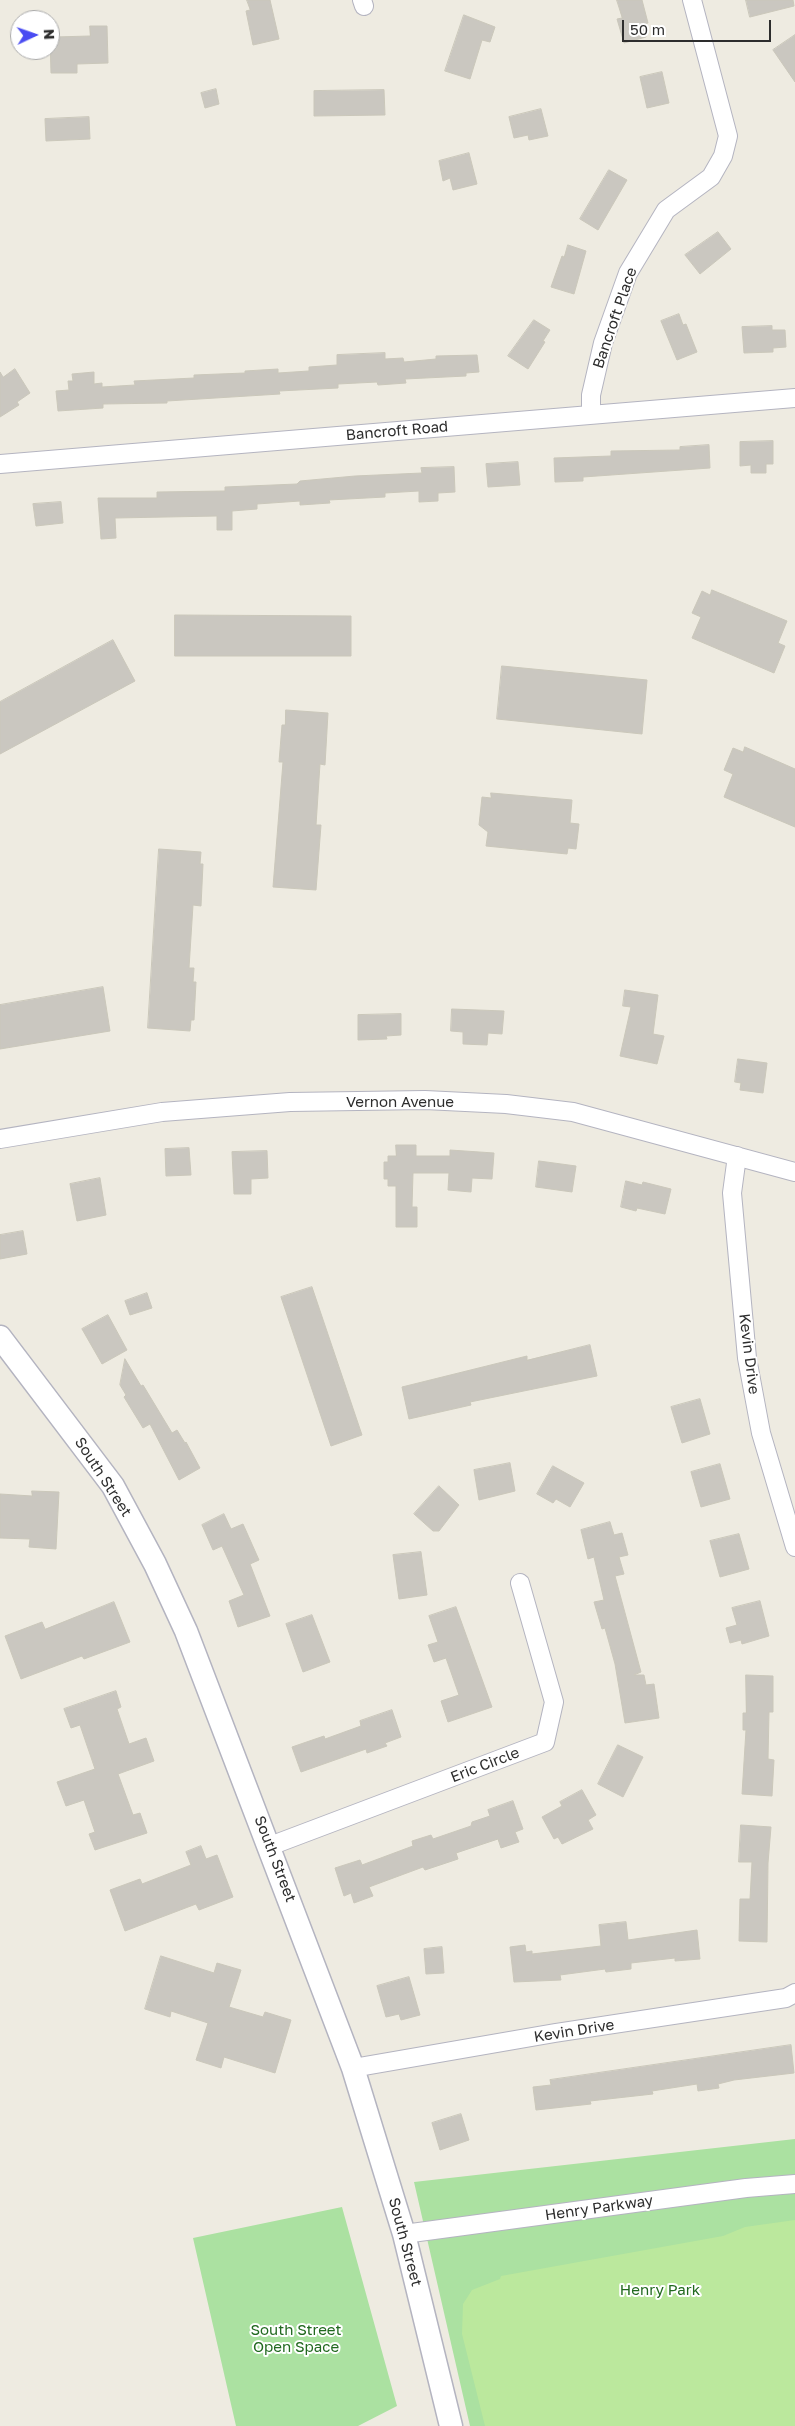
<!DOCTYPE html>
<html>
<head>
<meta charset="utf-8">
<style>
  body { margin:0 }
  #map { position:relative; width:795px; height:2426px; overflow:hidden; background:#eeebe1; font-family:"Golos Text",sans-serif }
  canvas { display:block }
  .north { position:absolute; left:10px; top:10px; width:50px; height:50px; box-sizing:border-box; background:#fff; border:1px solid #ababab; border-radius:50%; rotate:87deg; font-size:14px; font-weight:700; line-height:20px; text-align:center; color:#2d2d2d }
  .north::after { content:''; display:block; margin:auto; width:18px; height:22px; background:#4a4cf2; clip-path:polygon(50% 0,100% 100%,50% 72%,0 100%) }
  .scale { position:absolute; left:622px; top:20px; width:149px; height:22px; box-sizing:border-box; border:2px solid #2d2d2d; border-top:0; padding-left:6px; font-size:15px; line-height:18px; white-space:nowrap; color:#2d2d2d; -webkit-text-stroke:4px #fff; paint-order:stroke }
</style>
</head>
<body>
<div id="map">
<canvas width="795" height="2426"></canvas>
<div class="north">N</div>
<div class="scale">50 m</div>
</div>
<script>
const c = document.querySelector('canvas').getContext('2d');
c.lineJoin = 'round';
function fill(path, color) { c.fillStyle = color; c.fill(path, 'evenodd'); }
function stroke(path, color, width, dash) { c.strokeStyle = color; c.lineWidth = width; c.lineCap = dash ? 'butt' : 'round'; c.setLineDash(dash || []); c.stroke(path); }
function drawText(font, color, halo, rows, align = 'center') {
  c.font = font + ' "Golos Text",sans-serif'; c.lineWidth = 4; c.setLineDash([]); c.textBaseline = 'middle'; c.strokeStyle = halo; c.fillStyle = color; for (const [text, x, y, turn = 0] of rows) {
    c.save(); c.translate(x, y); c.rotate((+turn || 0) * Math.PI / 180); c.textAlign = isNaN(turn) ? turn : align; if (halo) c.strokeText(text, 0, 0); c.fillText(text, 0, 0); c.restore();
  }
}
fill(new Path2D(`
  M795 2139V2426H470L414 2182Z
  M342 2207 397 2406 358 2426H236L193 2238Z`), '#abe1a1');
fill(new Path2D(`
  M795 2220V2426H485L462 2334 463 2304 472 2290 500 2279 501 2276 723 2236 745 2227Z`), '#bbe89d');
const building = new Path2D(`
  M247 0H270L279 39 253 45 246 11 250 10Z
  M617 0H642L648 23 643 24 646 37 624 43 617 19 622 18Z
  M746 0H793L794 6 750 17Z
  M464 15 495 27 490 42 482 40 470 79 445 71Z
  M90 26H107L108 63 77 64V73H51L50 40H55V37L90 36Z
  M795 35V82L773 50Z
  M662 72 669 103 647 108 640 77Z
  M216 89 219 104 205 108 201 93Z
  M384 90 385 115 314 116V91Z
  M541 109 548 136 529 140 528 135 514 138 509 117Z
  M89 117 90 139 46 141 45 119Z
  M469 153 477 184 453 190 450 178 443 181 439 161Z
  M609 170 627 180 598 230 580 219Z
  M718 232 731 249 700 274 685 255Z
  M568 245 586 251 574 294 551 287 562 256 564 257Z
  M679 314 683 325 686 324 697 352 677 360 661 321Z
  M534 320 550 330 543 341 545 342 528 369 508 356Z
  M772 326V330H785L786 347 773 348V352L744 353 742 327Z
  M385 353V359L403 358 404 362 436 359V356L477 355 479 372 466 373V376L405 379 406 383 378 385 377 382 338 384V388L279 391 280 394 167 401V403L103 404V408L58 411 56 391 69 390 68 381H73L72 374 94 372V384L102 383V387L135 385 134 381 194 378V375L245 373V371L278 369V373L309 371V367L337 365V355Z
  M15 369 30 393 17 402 19 405 0 417V372L3 377Z
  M773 441V464H766V473H751V465L740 466V442Z
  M709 445 710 468 583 477V481L555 482 554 458 611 456V451L680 450V447Z
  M518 462 520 485 488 487 486 464Z
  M454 467 455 492 438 493V501L419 502V491L385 493V497L329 500 330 503 300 505V501L257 504V509L232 511V530H217V516L115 518 116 538 101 539 98 498H157V492L225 491V487L297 484 300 481 355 476 422 473 421 468Z
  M61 502 63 523 36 526 33 504Z
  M712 590 787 621 778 643 785 646 774 673 692 638 701 617 692 613 702 591 710 595Z
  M175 615 351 616V656H175Z
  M113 640 135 681 0 754V702Z
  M502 666 647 680 642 734 497 719Z
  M286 710 328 713 325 765 320 764 316 825H321L316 890 273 887 283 762H279L282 725H285Z
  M745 747 795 769V827L724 797 733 774 724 770 733 748 743 752Z
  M491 793 572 800 570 823 579 824 576 849 568 848 567 854 486 846 488 832 479 825 482 797 491 798Z
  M159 849 201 852 200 864H203L201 906 193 905 189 968H194L193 982H196L194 1020H191L190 1031 148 1028Z
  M103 987 110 1031 0 1049V1005Z
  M625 990 658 995 653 1034 664 1036 657 1064 620 1056 631 1007 623 1006Z
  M452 1009 504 1011 502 1034 488 1033 487 1045 463 1044V1032L451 1031Z
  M401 1014V1035L386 1036 387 1039 358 1040V1015Z
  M738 1059 767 1063 763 1093 740 1090 741 1083 735 1082Z
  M396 1145H416V1156H450V1150L494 1153 492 1179 472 1178 471 1192 448 1190 449 1173H413L412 1207H417V1227H396V1186H388V1179H384V1162H388V1156H396Z
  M189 1148 191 1175 166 1176 165 1149Z
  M267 1151 268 1178 251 1179V1194H234L232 1152Z
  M539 1161 576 1166 572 1192 536 1187Z
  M100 1178 106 1215 77 1221 70 1184Z
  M626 1181 642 1185 643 1182 671 1189 665 1214 637 1208 636 1211 621 1207Z
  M23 1231 27 1254 0 1259V1235Z
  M312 1287 362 1435 331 1446 281 1297Z
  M147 1293 152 1308 130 1315 125 1301Z
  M108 1315 127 1350 102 1364 82 1329Z
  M590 1345 597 1376 470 1402 471 1405 409 1419 402 1387 527 1356V1360Z
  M125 1359 141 1386 143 1385 172 1433 177 1430 185 1443 186 1442 200 1468 179 1480 150 1424 143 1428 124 1397 126 1395 120 1385Z
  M700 1399 710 1434 682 1443 671 1407Z
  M510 1463 515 1491 479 1500 474 1470Z
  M720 1464 730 1499 701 1507 691 1472Z
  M553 1466 584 1483 570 1507 556 1499 553 1503 537 1494Z
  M439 1486 459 1505 439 1531H433L414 1514Z
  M32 1491 59 1492 56 1549 29 1547 30 1539 0 1538V1494L32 1496Z
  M224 1514 231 1529 243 1524 259 1560 250 1564 270 1616 238 1627 229 1601 244 1595 222 1546 213 1550 202 1525Z
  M610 1522 614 1535 622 1533 628 1555 619 1557 624 1574 615 1576 641 1672 634 1675H644L646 1685 654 1684 659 1718 625 1723 615 1664 605 1628 602 1629 594 1602 604 1600 594 1557 588 1559 581 1530Z
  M739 1534 749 1569 720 1577 710 1541Z
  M421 1552 427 1595 399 1599 393 1555Z
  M760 1601 769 1636 742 1644 741 1640 730 1643 726 1628 737 1625 732 1608Z
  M114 1602 130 1642 84 1659 82 1656 21 1679 5 1636 42 1622 45 1629Z
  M456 1607 492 1707 448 1722 441 1701 459 1695 446 1658 434 1662 428 1645 438 1642 429 1616Z
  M312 1615 330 1662 303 1672 286 1624Z
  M746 1675 773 1676V1712H769L768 1759 774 1760 772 1796 742 1794 746 1730H743V1713H746Z
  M116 1691 121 1707 117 1709 129 1744 146 1738 154 1761 118 1774 133 1815 140 1813 147 1833 95 1850 89 1834 95 1832 84 1800 66 1806 57 1782 95 1769 80 1725 71 1728 64 1709Z
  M392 1710 401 1737 385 1743 387 1746 367 1753 366 1749 301 1772 292 1747 324 1736 325 1739 361 1726 360 1721Z
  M618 1745 643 1757 623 1797 598 1784Z
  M582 1790 596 1815 588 1820 593 1829 562 1844 558 1837 554 1839 542 1817 562 1806 560 1802Z
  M513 1801 523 1829 515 1832 519 1842 501 1848 498 1839 456 1853 458 1859 425 1870 423 1867 369 1887 373 1896 354 1903 351 1893 344 1896 335 1868 360 1860 362 1865 413 1846 412 1841 431 1835 433 1839 471 1826 472 1822 490 1816 488 1810Z
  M741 1825 771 1827 768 1863 767 1942 739 1941 740 1899H750L752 1862H739Z
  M201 1846 206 1859 217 1855 233 1897 199 1910 196 1904 125 1931 110 1890 140 1879 142 1884 191 1865 186 1852Z
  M626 1922 628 1940 697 1930 700 1959 675 1961V1958L631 1963V1969L606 1972 605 1969 560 1975 561 1980 514 1982 510 1947 525 1945 526 1952 532 1951V1954L601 1946 599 1925Z
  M442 1947 444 1973 426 1974 424 1949Z
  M161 1956 214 1973 217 1963 241 1970 229 2007 263 2017 265 2012 291 2020 275 2073 224 2057 221 2068 196 2060 208 2023 171 2011 170 2017 145 2009Z
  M409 1977 420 2015 401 2020 399 2014 386 2017 377 1986Z
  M791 2045 794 2073 734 2080 718 2084 719 2088 698 2091 697 2084 652 2091 653 2094 590 2101 591 2104 536 2110 533 2087 551 2085 550 2080Z
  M461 2114 469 2140 440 2150 432 2123Z`);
fill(building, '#cac7c0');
stroke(building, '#cac7ba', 1);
const minor = new Path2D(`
  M362 0 364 6
  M591 414V395L603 343 628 273 666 210 711 177 723 156 728 136 692 0
  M0 464 795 398
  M0 1139 162 1112 290 1102 425 1100 506 1104 573 1112 795 1172
  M737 1156 732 1193 747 1358 761 1433 795 1547
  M270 1846 545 1742 554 1702 520 1583
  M353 2068 555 2033 786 1998 795 1993
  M404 2234 746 2188 795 2184`);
const tertiary = new Path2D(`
  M0 1337 113 1486 155 1564 186 1631 353 2068 404 2234 451 2426`);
stroke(minor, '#b4b4c0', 20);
stroke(tertiary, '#b4b4c0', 25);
stroke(minor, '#fff', 18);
stroke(tertiary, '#fff', 22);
drawText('15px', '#2d2d2d', '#fff', [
  ["Bancroft Place",615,318,-71],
  ["Bancroft Road",397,431,-5],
  ["Vernon Avenue",400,1102],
  ["Kevin Drive",749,1354,83],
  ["South Street",103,1477,57],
  ["Eric Circle",485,1765,-21],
  ["South Street",275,1859,69],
  ["Kevin Drive",574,2031,-9],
  ["Henry Parkway",599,2208,-8],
  ["South Street",405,2242,75]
]);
drawText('15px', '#21691f', '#fff', [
  ["Henry Park",660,2290],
  ["South Street",296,2330],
  ["Open Space",296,2347]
]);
</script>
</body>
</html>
